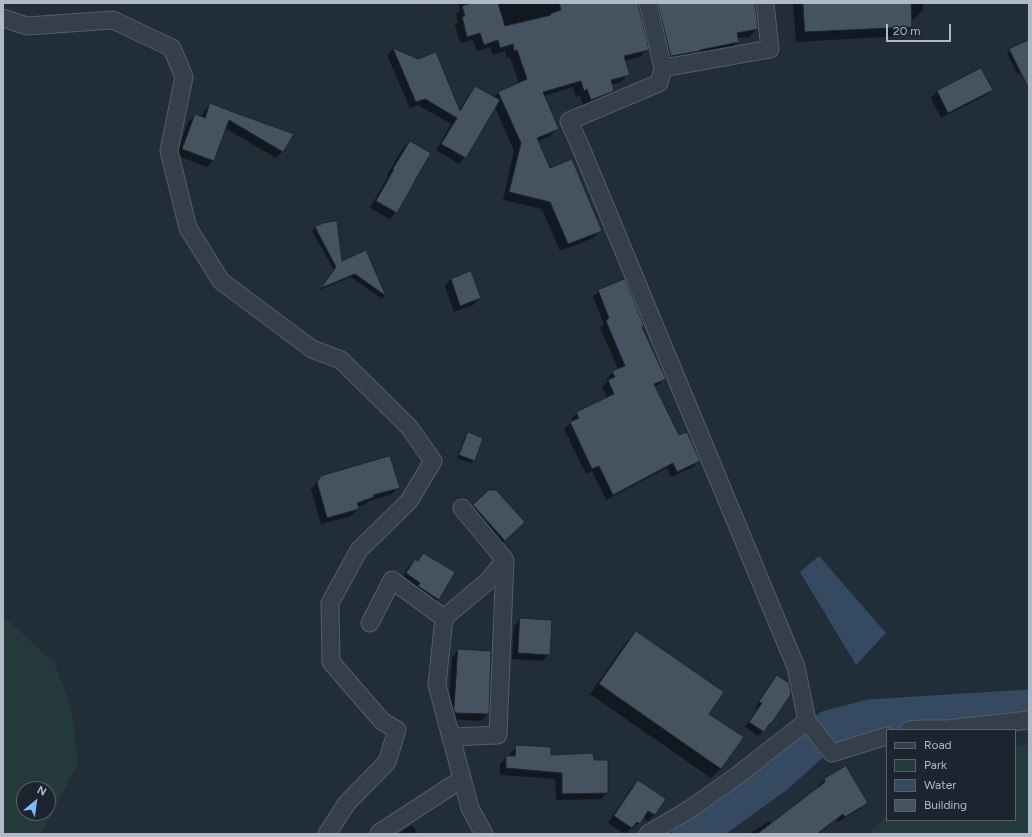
<!DOCTYPE html>
<html>
<head>
<meta charset="utf-8">
<style>
  body { margin:0 }
  #map { position:relative; width:1032px; height:837px; overflow:hidden; background:#222d3a; font-family:Figtree,sans-serif }
  canvas { display:block }
  .frame { position:absolute; inset:0; border:4px solid #b0bac6; pointer-events:none }
  .legend { position:absolute; left:886px; top:729px; width:130px; height:92px; box-sizing:border-box; background:#1b242f; border:1px solid #57606b; margin:0; padding:5px 7px; list-style:none; font-size:12px; color:#b0bac6 }
  .legend li { display:flex; align-items:center; gap:8px; height:20px }
  .legend b { width:20px; border:1px solid #57606b }
  .north { position:absolute; left:16px; top:781px; width:40px; height:40px; box-sizing:border-box; background:#1b242f; border:1px solid #57606b; border-radius:50%; rotate:29deg; font-size:11px; font-weight:700; line-height:16px; text-align:center; color:#b0bac6 }
  .north::after { content:''; display:block; margin:auto; width:14px; height:18px; background:#84b7f7; clip-path:polygon(50% 0,100% 100%,50% 72%,0 100%) }
  .scale { position:absolute; left:886px; top:24px; width:65px; height:18px; box-sizing:border-box; border:2px solid #b0bac6; border-top:0; padding-left:5px; font-size:12px; line-height:14px; white-space:nowrap; color:#b0bac6; -webkit-text-stroke:3px #1b242f; paint-order:stroke }
</style>
</head>
<body>
<div id="map">
<canvas width="1032" height="837"></canvas>
<div class="frame"></div>
<ul class="legend">
<li><b style="height:5px;background:#353f4a"></b>Road</li>
<li><b style="height:11px;background:#24393b"></b>Park</li>
<li><b style="height:11px;background:#354a61"></b>Water</li>
<li><b style="height:11px;background:#455361"></b>Building</li>
</ul>
<div class="north">N</div>
<div class="scale">20 m</div>
</div>
<script>
const c = document.querySelector('canvas').getContext('2d');
c.lineJoin = 'round';
function fill(path, color) { c.fillStyle = color; c.fill(path, 'evenodd'); }
function stroke(path, color, width, dash) { c.strokeStyle = color; c.lineWidth = width; c.lineCap = dash ? 'butt' : 'round'; c.setLineDash(dash || []); c.stroke(path); }
fill(new Path2D(`
  M3 616 54 662 71 706 78 763 41 834H3ZM24 789H48V813H24Z
  M1029 744V834H868L887 816V820H1015V746Z`), '#24393b');
fill(new Path2D(`
  M819 556 886 633 856 665 800 572Z`), '#354a61');
fill(new Path2D(`
  M413 3H420L418 5Z
  M458 3H637L647 49 640 57 624 61 629 74 621 82 611 85 613 91 606 98 583 107 580 96 576 97 573 87 544 96 558 128 550 136 537 142 549 169 601 230 593 238 560 251 542 209 503 200 514 151 495 107 465 157 459 164 436 150 451 124 418 105 410 108 387 55 393 49 459 110 469 94 475 88 494 98 499 92 519 83 510 57 507 58 505 51 493 55 490 47 477 51 473 40 460 43 455 25 458 22 456 14 460 10Z
  M648 3H754L757 29 749 37 737 38 738 41 730 49 663 63Z
  M793 3H923V10L913 20H911V26L901 36 796 42Z
  M1029 45V68L1017 74 1007 53 1010 50Z
  M991 90 985 96 941 118 931 98 937 91Z
  M210 104 292 135 282 152 276 158 225 128 213 160 207 167 176 155 188 122 195 115 201 118 204 111Z
  M410 142 396 212 390 219 370 208 388 176 387 175 403 148Z
  M324 223 342 262 366 251 385 296 382 299 351 277 320 290 334 270 312 231 315 228Z
  M471 273 480 298 473 305 454 312 445 286 451 279Z
  M599 291 643 326 642 327 665 379 658 385 654 387 678 437 699 461 693 467 671 477 667 468 606 500 592 471 586 474 564 429 572 422 571 419 577 413 608 399 602 387 608 381 607 378 613 372 618 369 600 328 604 324 593 297Z
  M468 433 474 460 471 463 457 458 465 436Z
  M321 477 398 488 392 494 369 501 366 504 357 507 358 509 351 516 321 524 311 489Z
  M493 488 524 522 498 547 467 512Z
  M423 554 454 572 438 599 432 606 401 580 409 566 415 560 417 561Z
  M521 619 549 654 542 661 512 659 514 626Z
  M636 632 708 714 742 738 720 769 711 778 590 694 627 641Z
  M458 650 490 652 488 714 481 721 448 719V716L452 657Z
  M777 676 790 694 770 724 758 736 745 727 757 709 755 708 772 682Z
  M517 746 550 756 593 761 607 792 601 799 556 800 555 779 500 775V764L507 757H510V753Z
  M824 780 867 803 860 809 838 822 836 820 818 834H749L769 821 771 824 819 788 818 786Z
  M638 782 664 800 654 815 648 821 643 818 639 823 633 829 631 828 625 834 608 823 631 788Z
  M412 825 418 834H398Z`), '#0007');
stroke(new Path2D(`
  M692 834 773 776 810 743 831 729 869 719 1029 709`), '#354a61', 39);
const building = new Path2D(`
  M473 3H498L505 26 551 15 550 14 561 10 559 3H638L649 50 624 56 630 75 611 80 614 91 591 100 587 89 584 91 581 81 543 92 559 129 537 138 550 168 572 159 602 231 568 244 550 202 509 192 521 143 498 92 527 79 517 50 514 51 513 44 500 48 498 40 484 45 480 33 467 37 462 17 465 16 462 6Z
  M658 3H755L758 29 737 33 739 42 700 50V51L671 56Z
  M803 3H911L912 27 805 32Z
  M1029 40V89L1009 49Z
  M393 48 418 59 436 52 460 111 475 86 500 100 466 158 441 144 457 118 425 99 416 102Z
  M981 68 993 90 948 113 937 91Z
  M210 103 233 112 294 134 283 152 229 120 214 161 182 149 195 114 205 118Z
  M410 141 431 153 414 182V183L397 213 376 201 394 169H393Z
  M337 221 342 261 366 250 386 296 355 274 321 288 336 267 315 227 323 223Z
  M471 271 481 298 460 306 451 279Z
  M625 279 644 326 642 327 666 379 654 384 679 435 687 432 700 461 677 472 673 463 613 495 599 466 592 469 570 422 579 418 576 412 614 394 608 380 615 377 612 371 625 366 606 321 609 318 598 290Z
  M468 432 483 438 475 461 459 455Z
  M390 456 400 488 373 495 374 497 357 503 359 509 327 518 317 482 321 476Z
  M489 490H496L525 522 505 541 473 505Z
  M423 553 455 572 439 600 418 586 420 583 406 573 415 559 418 561Z
  M520 618 552 620 550 655 518 653Z
  M636 631 724 692 709 714 744 737 721 769 599 684Z
  M458 649 491 651 489 714 455 713 454 709Z
  M777 675 789 683 791 694 771 724 770 723 764 732 749 722 762 703 759 702Z
  M516 745 551 747V755L593 753 594 760H608V793L562 794V773L506 768V756H515Z
  M846 766 868 803 845 817 843 814 817 834H757L825 782 824 779Z
  M638 780 666 799 655 815 648 811 640 824 637 822 632 828 614 816Z`);
fill(building, '#455361');
stroke(building, '#1d2631', 1);
const street = new Path2D(`
  M648 3 663 68 659 83 569 121 581 148 796 667 807 721 832 753 887 736
  M3 18 27 26 113 20 172 48 184 77 169 151 188 228 221 281 312 349 341 360 409 427 433 461 409 501 359 550 330 603 331 662 382 721 397 730 387 762 347 803 327 834
  M663 68 770 49 765 3
  M462 508 505 560 489 580 444 618 437 685 470 808 484 834
  M370 623 392 580 444 618
  M909 730 921 729H947L1029 720
  M451 737 498 735 505 560
  M380 834 379 833 462 779
  M648 834 690 809 738 775 807 721`);
stroke(street, '#535d68', 19);
stroke(street, '#353f4a', 17);
</script>
</body>
</html>
